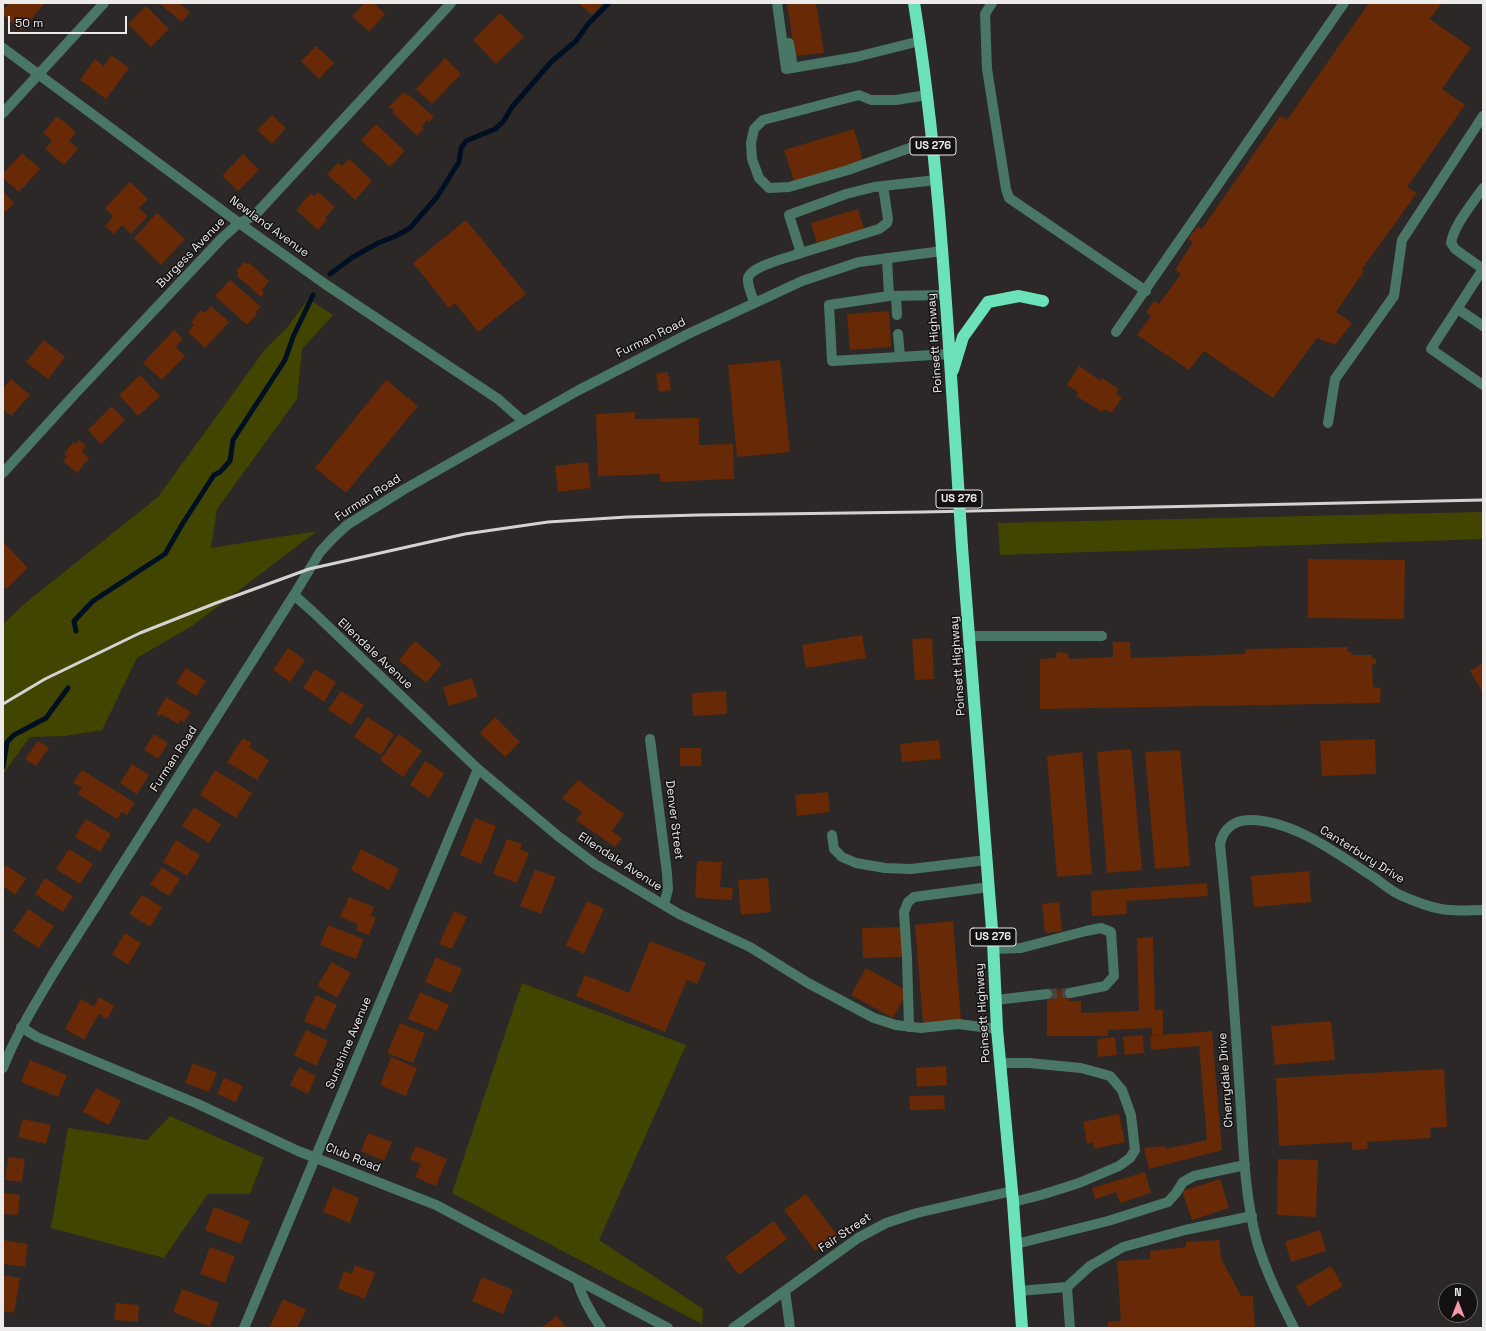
<!DOCTYPE html>
<html>
<head>
<meta charset="utf-8">
<style>
  body { margin:0 }
  #map { position:relative; width:1486px; height:1331px; overflow:hidden; background:#2b2827; font-family:"Space Grotesk",sans-serif }
  canvas { display:block }
  .frame { position:absolute; inset:0; border:4px solid #edebea; pointer-events:none }
  .north { position:absolute; left:1438px; top:1283px; width:40px; height:40px; box-sizing:border-box; background:#131111; border:1px solid #6a6868; border-radius:50%; rotate:0deg; font-size:11px; font-weight:700; line-height:16px; text-align:center; color:#edebea }
  .north::after { content:''; display:block; margin:auto; width:14px; height:18px; background:#f39aa8; clip-path:polygon(50% 0,100% 100%,50% 72%,0 100%) }
  .scale { position:absolute; left:8px; top:16px; width:119px; height:18px; box-sizing:border-box; border:2px solid #edebea; border-top:0; padding-left:5px; font-size:12px; line-height:14px; white-space:nowrap; color:#edebea; -webkit-text-stroke:3px #131111; paint-order:stroke }
</style>
</head>
<body>
<div id="map">
<canvas width="1486" height="1331"></canvas>
<div class="frame"></div>
<div class="north">N</div>
<div class="scale">50 m</div>
</div>
<script>
const c = document.querySelector('canvas').getContext('2d');
c.lineJoin = 'round';
function fill(path, color) { c.fillStyle = color; c.fill(path, 'evenodd'); }
function stroke(path, color, width, dash) { c.strokeStyle = color; c.lineWidth = width; c.lineCap = dash ? 'butt' : 'round'; c.setLineDash(dash || []); c.stroke(path); }
function drawText(font, color, halo, rows, align = 'center') {
  c.font = font + ' "Space Grotesk",sans-serif'; c.lineWidth = 3; c.setLineDash([]); c.textBaseline = 'middle'; c.strokeStyle = halo; c.fillStyle = color; for (const [text, x, y, turn = 0] of rows) {
    c.save(); c.translate(x, y); c.rotate((+turn || 0) * Math.PI / 180); c.textAlign = isNaN(turn) ? turn : align; if (halo) c.strokeText(text, 0, 0); c.fillText(text, 0, 0); c.restore();
  }
}
fill(new Path2D(`
  M308 299 333 315 302 349 297 399 217 509 211 548 317 531 192 626 137 658 102 730 65 736 30 737 3 774V624L23 605 158 497 266 348 287 328Z
  M1483 512V539L1000 555 998 523Z
  M522 983 686 1045 599 1240 703 1309 702 1324 452 1193Z
  M170 1116 264 1158 250 1194H208L164 1258 51 1228 68 1128 147 1140Z`), '#424500');
stroke(new Path2D(`
  M330 274 353 257 378 243 396 236 410 228 437 197 459 162 461 148 466 141 495 129 503 122 512 107 552 61 576 41 589 23 609 3
  M76 631 74 621 93 601 165 554 183 523 214 475 220 472 230 461 233 440 285 360 293 337 313 295
  M3 767 7 742 14 735 46 718 68 688`), '#001022', 5);
fill(new Path2D(`
  M10 3H45L21 31 3 15V10Z
  M159 3H181L180 4 190 12 182 22Z
  M364 3H373L385 14 369 32 352 16Z
  M578 3H603L592 15Z
  M787 3H816L824 53 795 56Z
  M1369 3H1442L1430 19 1471 48 1442 89 1465 105 1407 187 1417 193 1362 269 1364 271 1336 312 1352 323 1335 345 1317 338 1273 398 1204 351 1189 370 1137 335 1151 316 1146 312 1154 301 1159 304 1181 274 1175 270 1193 242 1188 239 1198 226 1202 229 1280 116 1287 120Z
  M146 6 169 29 151 47 128 24Z
  M500 13 524 37 496 64 473 40Z
  M316 46 334 63 319 79 301 61Z
  M111 55 129 68 106 99 80 80 95 59 104 66Z
  M445 58 461 74 432 104 416 89Z
  M403 92 407 95 408 94 434 117 429 122 427 120 422 126 424 128 417 136 392 112 394 111 389 107Z
  M272 115 286 128 272 144 257 130Z
  M57 116 76 132 69 141 78 149 64 165 45 149 52 141 43 133Z
  M376 124 405 151 390 167 361 140Z
  M854 129 863 161 794 181 784 150Z
  M22 153 40 169 19 192 3 178V174Z
  M243 154 259 170 238 191 222 176Z
  M349 159 372 181 355 200 327 174 338 163 342 166Z
  M130 182 148 199 139 208 148 216 131 234 122 225 114 234 105 226 113 217 105 208Z
  M3 191 14 203 3 214Z
  M318 192 335 207 325 218 327 220 318 230 296 210 311 193 314 196Z
  M858 209 864 229 817 243 811 223Z
  M157 213 185 239 161 265 134 238Z
  M466 220 526 294 478 332 455 303 449 308 413 263Z
  M244 262 247 264 248 262 269 281 262 290 264 293 261 297 237 276 239 274 236 271Z
  M230 280 261 307 255 312 257 314 247 325 215 296Z
  M211 306 229 322 205 348 188 332 194 325 191 322 201 310 204 313Z
  M889 311 891 347 850 350 847 314Z
  M174 330 183 339 176 347 185 356 162 380 143 363Z
  M44 340 65 357 48 379 26 362Z
  M780 360 790 452 737 457 728 365Z
  M1079 366 1101 381 1102 378 1119 389 1116 394 1122 397 1112 413 1104 409 1102 412 1076 396 1078 392 1067 385Z
  M668 372 671 390 659 392 656 374Z
  M140 375 160 396 138 416 119 395Z
  M11 379 30 395 11 416 3 409V388Z
  M386 380 418 406 346 493 315 468Z
  M112 406 125 420 101 444 88 430Z
  M635 412V419L699 418V445L733 444 734 479 660 482V474L598 476 596 414Z
  M79 440 86 446 82 452 89 458 77 473 63 461 67 457 64 454 73 442 76 444Z
  M588 462 591 488 558 492 555 466Z
  M3 542 28 568 6 589 3 586Z
  M1308 559 1405 560 1404 619 1308 618Z
  M862 635 866 658 806 668 802 645Z
  M932 638 934 679 915 680 912 639Z
  M415 641 442 664 426 683 399 660Z
  M1113 642H1130L1131 658 1245 654 1246 649 1347 647 1348 652H1351L1352 655H1372L1373 659H1376V664L1372 665 1373 687 1381 688 1380 703 1040 709V659L1056 658 1057 652 1068 653 1069 659 1113 657Z
  M288 648 305 660 290 682 273 670Z
  M1483 663V693L1470 671Z
  M186 668 206 681 196 696 176 683Z
  M315 669 336 682 324 702 303 688Z
  M472 678 478 697 449 706 443 687Z
  M341 691 364 705 351 725 328 710Z
  M726 691 727 714 693 716 692 693Z
  M166 697 191 712 184 722 181 720 178 724 161 714 160 716 156 714Z
  M367 717 394 734 381 755 354 737Z
  M495 717 520 742 505 757 480 733Z
  M154 734 168 743 158 759 144 750Z
  M399 734 422 751 403 777 380 760Z
  M243 738 252 743 249 747 269 760 257 780 227 762Z
  M1375 739 1376 774 1322 776 1320 741Z
  M939 740 941 759 902 762 900 744Z
  M38 741 49 748 36 766 25 759Z
  M680 748H701V766H680Z
  M1131 749 1142 870 1107 873 1097 752Z
  M1180 750 1190 866 1155 869 1145 752Z
  M1082 752 1092 874 1057 877 1047 756Z
  M425 761 444 773 429 798 410 785Z
  M132 764 149 775 137 794 120 783Z
  M82 770 135 803 127 815 122 812 117 819 78 794 82 788 73 783Z
  M215 770 252 793 236 818 200 795Z
  M578 780 624 814 612 831 622 838 615 847 576 820 582 812 562 798Z
  M828 792 830 812 797 816 795 795Z
  M194 807 221 824 209 843 182 826Z
  M475 818 496 826 486 853H485L481 864 460 855Z
  M86 819 111 834 100 852 75 837Z
  M507 839 522 844 520 849 529 853 517 883 493 874Z
  M176 840 200 855 187 876 163 862Z
  M69 849 93 864 80 884 56 869Z
  M361 849 399 869 389 890 351 870Z
  M697 861 722 862 720 887 733 888 732 900 695 898Z
  M6 865 26 879 15 895 3 886V869Z
  M162 867 180 879 169 896 150 884Z
  M535 870 556 877 541 914 520 906Z
  M1309 871 1311 902 1254 907 1251 876Z
  M45 878 73 896 63 912 35 894Z
  M768 878 771 912 741 915 738 880Z
  M1207 883 1208 896 1126 901 1127 914 1092 916 1091 891Z
  M142 895 162 907 150 927 129 914Z
  M349 897 374 907 371 915 376 918 369 935 356 930 358 924 340 917Z
  M587 901 604 909 584 954 566 945Z
  M1059 902 1062 931 1045 933 1042 904Z
  M28 909 54 926 39 948 13 931Z
  M454 911 467 917 452 949 439 944Z
  M953 921 961 1020 923 1023 915 925Z
  M328 925 364 939 356 959 320 945Z
  M901 927 902 957 863 958 862 928Z
  M125 933 141 943 128 965 112 954Z
  M1153 937 1155 1010H1163V1035H1152V1028L1108 1030V1036H1047V990L1069 989V1001H1081V1013L1139 1011 1137 938Z
  M650 941 706 963 697 984 687 980 665 1032 576 996 585 975 629 993Z
  M436 957 462 969 451 993 425 982Z
  M332 962 351 973 337 998 317 986Z
  M866 968 908 991 893 1018 851 995Z
  M420 992 449 1005 437 1031 408 1019Z
  M316 995 337 1005 325 1030 304 1021Z
  M99 997 114 1006 107 1019 99 1014 84 1040 65 1029 81 999 94 1007Z
  M1331 1021 1335 1060 1275 1065 1271 1026Z
  M400 1023 425 1033 413 1063 387 1053Z
  M306 1030 328 1041 316 1066 294 1055Z
  M1212 1031 1222 1150 1149 1169 1144 1148 1165 1146V1149L1207 1140 1199 1046 1151 1050 1150 1036Z
  M1143 1035 1144 1053 1125 1055 1123 1037Z
  M1115 1037 1117 1055 1098 1057 1097 1039Z
  M391 1057 417 1068 406 1096 380 1085Z
  M30 1060 67 1075 58 1097 21 1082Z
  M193 1063 217 1073 209 1092 185 1083Z
  M946 1066 947 1085 917 1087 916 1068Z
  M299 1067 316 1076 308 1094 290 1085Z
  M1444 1069 1447 1127 1430 1128 1431 1138 1367 1142 1368 1149 1352 1150V1142L1279 1146 1276 1078Z
  M224 1078 243 1086 236 1102 217 1094Z
  M96 1088 121 1101 109 1125 83 1112Z
  M944 1095 945 1109 910 1110 909 1096Z
  M1119 1114 1125 1142 1094 1149 1093 1142 1087 1144 1083 1122Z
  M23 1119 51 1125 46 1144 18 1137Z
  M368 1133 392 1142 384 1161 361 1151Z
  M416 1146 447 1159 436 1186 415 1177 421 1164 410 1159Z
  M8 1157 25 1159 22 1182 5 1180Z
  M1278 1159 1318 1160 1316 1217 1277 1215Z
  M1145 1172 1151 1193 1120 1203 1116 1192 1095 1199 1092 1188Z
  M1220 1179 1229 1208 1192 1220 1182 1191Z
  M333 1187 359 1198 350 1223 323 1212Z
  M3 1193 20 1195 18 1215 3 1214Z
  M806 1194 837 1235 815 1251 784 1210Z
  M214 1207 250 1221 241 1244 205 1230Z
  M774 1221 787 1239 739 1275 725 1257Z
  M1320 1230 1326 1251 1291 1262 1285 1242Z
  M3 1240 28 1244 25 1267 3 1264Z
  M1219 1240 1221 1258 1241 1296H1253L1255 1328H1108V1322L1121 1321 1117 1261 1150 1259V1251L1186 1247V1242Z
  M210 1247 235 1256 225 1283 200 1274Z
  M355 1265 375 1273 365 1299 338 1289 344 1271 352 1274Z
  M1331 1266 1343 1286 1308 1307 1296 1286Z
  M3 1275 20 1278 14 1313 3 1311Z
  M482 1277 513 1290 503 1314 472 1301Z
  M182 1289 219 1303 210 1327 173 1312Z
  M283 1299 306 1310 297 1328H269Z
  M116 1303 139 1305 138 1322 114 1320Z
  M557 1316 566 1328H541Z`), '#672906');
stroke(new Path2D(`
  M1047 994 1070 993`), '#484544', 10, [10, 5]);
stroke(new Path2D(`
  M777 3 786 69 856 57 920 41
  M992 3 985 14 987 69 1006 189 1009 198 1146 291
  M789 43 793 68
  M3 48 239 223 325 284 498 399 523 421
  M927 95 896 100H871L859 95 763 120 754 129 751 143 752 159 759 178 769 188 789 187 848 170 932 140
  M3 113 104 3
  M1483 188C1472 204 1454 225 1451 243L1455 249 1483 269
  M801 253 879 229 887 223 888 219 883 186
  M887 258 889 296 829 305 832 361 949 354
  M1483 269 1431 349 1483 385
  M889 296 945 295
  M896 296 897 315
  M754 302C752 295 747 286 748 278 751 266 790 257 801 253L789 215 846 194 874 187 936 180
  M1458 309 1483 326
  M1116 332 1344 3
  M898 334 900 357
  M1328 423 1335 379 1394 296 1402 240 1483 116
  M3 473 74 395 222 238 239 223 254 216 451 3
  M294 595 312 611 478 769 558 836 595 864 679 914 750 947 808 983 874 1018 896 1025 921 1028 958 1024 997 1029
  M969 636H1102
  M650 739 667 873 668 889 664 905
  M832 835 834 849 842 857 856 863 885 868 911 869 987 860
  M993 949 1021 948 1086 931 1101 928 1111 932 1114 976 1105 986 1070 993
  M996 1000 1047 994
  M21 1027 37 1037 198 1104 298 1151 436 1205 668 1328
  M909 1027 907 958 904 912 908 902 914 897 989 887
  M1000 1063H1029L1081 1068 1110 1076 1122 1090 1131 1115 1135 1150 1130 1158 1119 1166 1079 1183 1041 1195 1013 1202
  M3 1068C16 1034 36 1003 54 972L294 595 320 552 333 538 347 525 403 490 577 391 688 334 802 281 859 262 942 251
  M1016 1244 1108 1221 1168 1202 1176 1193 1183 1182 1194 1176 1245 1165
  M577 1280C582 1298 590 1312 601 1328
  M785 1291 790 1328
  M1019 1291 1067 1287
  M244 1328 478 769
  M733 1328 858 1238 886 1223 917 1213 1012 1191
  M1070 1328 1067 1287 1090 1266 1123 1247 1185 1230 1252 1216
  M1294 1328C1280 1300 1266 1272 1257 1242 1243 1190 1243 1133 1239 1080 1234 1001 1228 923 1220 844 1223 829 1234 820 1250 820 1294 820 1339 855 1375 878 1383 884 1391 891 1400 895 1416 902 1433 909 1450 910 1461 911 1472 910 1483 910`), '#4a7665', 10);
stroke(new Path2D(`
  M914 3C938 151 946 302 956 452
  M953 370 963 337 988 302 1019 296 1043 301
  M962 547 993 942 997 1029 1013 1202 1022 1328`), '#6be2b9', 12);
stroke(new Path2D(`
  M3 704 45 679 140 633 216 603 309 569 465 534 548 522 627 517 698 515 923 512 1483 500`), '#d5d3d2', 3);
stroke(new Path2D(`
  M956 452 962 547`), '#6be2b9', 12);
for (const [x, y, w] of [
  [933,146,46],
  [959,499,46],
  [993,937,46]
]) { const box = new Path2D(); box.roundRect(x - w / 2, y - 9, w, 18, 3); c.fillStyle = '#131111'; c.fill(box); stroke(box, '#edebea', 1); }
drawText('bold 11px', '#edebea', null, [
  ["US 276",933,146],
  ["US 276",959,499],
  ["US 276",993,937]
]);
drawText('12px', '#edebea', '#131111', [
  ["Newland Avenue",269,227,36],
  ["Burgess Avenue",191,253,-46],
  ["Furman Road",651,338,-26],
  ["Poinsett Highway",935,343,-94],
  ["Furman Road",368,498,-33],
  ["Ellendale Avenue",375,654,43],
  ["Poinsett Highway",958,666,-94],
  ["Furman Road",174,759,-57],
  ["Denver Street",674,820,83],
  ["Canterbury Drive",1362,855,32],
  ["Ellendale Avenue",620,862,33],
  ["Poinsett Highway",983,1013,-94],
  ["Sunshine Avenue",349,1043,-67],
  ["Cherrydale Drive",1226,1080,-94],
  ["Club Road",353,1158,22],
  ["Fair Street",845,1233,-34]
]);
</script>
</body>
</html>
